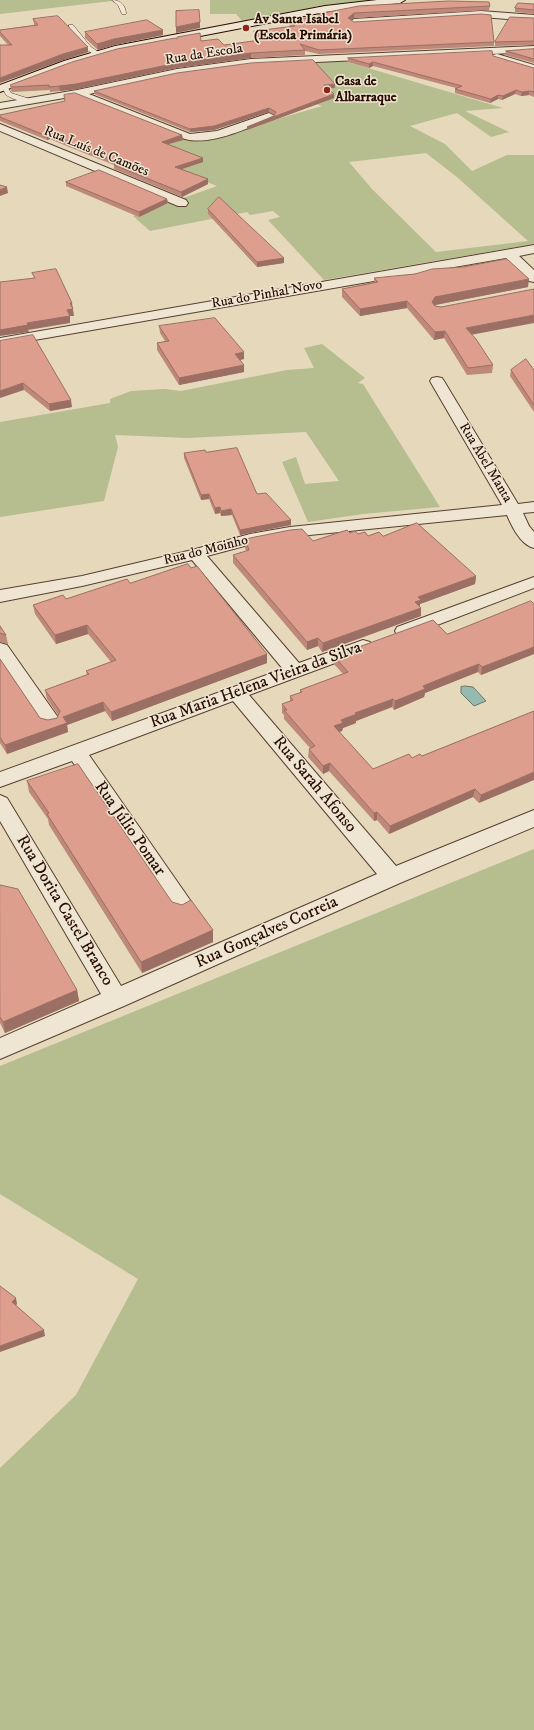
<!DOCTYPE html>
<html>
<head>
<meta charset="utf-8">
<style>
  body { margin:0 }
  canvas { display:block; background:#e5d8bb }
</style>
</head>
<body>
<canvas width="534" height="1730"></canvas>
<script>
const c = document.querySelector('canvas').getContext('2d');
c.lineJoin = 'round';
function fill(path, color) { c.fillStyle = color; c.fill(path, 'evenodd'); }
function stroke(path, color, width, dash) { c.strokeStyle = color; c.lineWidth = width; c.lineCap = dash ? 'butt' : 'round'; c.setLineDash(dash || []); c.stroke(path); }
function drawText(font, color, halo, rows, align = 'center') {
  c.font = font + ' "IM FELL DW Pica",serif'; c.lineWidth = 3; c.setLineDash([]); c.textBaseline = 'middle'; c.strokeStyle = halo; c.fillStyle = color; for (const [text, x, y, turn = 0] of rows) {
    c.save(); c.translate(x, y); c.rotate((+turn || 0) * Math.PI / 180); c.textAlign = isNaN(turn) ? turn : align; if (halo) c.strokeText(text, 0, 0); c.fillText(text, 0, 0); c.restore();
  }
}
fill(new Path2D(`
  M0 0H111L112 1 0 14Z
  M210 0H372L319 6 242 21 236 14H210Z
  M341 60 503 108 465 111 509 132 491 137 457 113 410 126 445 144 472 171 507 155H534V244L324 280 268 220 280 217 273 211 250 215 247 212 150 231 133 216 217 186 163 165 161 146 180 137 199 142 322 106 215 69ZM426 153 458 178 528 241 436 252 372 189 349 162Z
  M322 344 365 378 358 383 363 384 440 507 363 514 308 522 282 462 296 457 305 484 339 481 306 432 188 438 115 435 118 447 104 501 0 517V422L110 403V399L131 391 165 389 181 391 287 370 314 368 304 348Z
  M534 849V1730H0V1468L76 1395 138 1279 0 1194V1066Z`), '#b6be8f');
const water = new Path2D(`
  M465 686 473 687 486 701 474 706 461 693V687Z`);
fill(water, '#96baad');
stroke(water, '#6a7468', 1);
const lane = new Path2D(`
  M112 0C121 0 126 6 126 14H122L118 5Z
  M69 25H73L91 47 100 53V55C87 56 76 36 69 27Z
  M5 85 7 86 11 93 33 100C26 105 13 99 6 95L2 87Z`);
const street = new Path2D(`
  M481 11 534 15V21L481 17 354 25 349 22 354 19Z
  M534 46V52L251 65 177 75 89 94 190 134 217 131 269 113 275 116 273 118C248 128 211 146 185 139L76 96 0 109V103L77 90 177 69 251 59Z
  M497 54 534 65V71L493 59 492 57 493 55Z
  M0 124 186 200 188 203 186 206H178L0 131Z
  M534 245V253L519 256 534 270V282L529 281 506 258 0 346V338Z
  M437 377 442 378 444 381 518 504 534 502V512L523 513 529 526 534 532V548C521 545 512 527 507 515L290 537 252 544 207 556 299 663 363 640 370 642 372 646 370 650 249 695 396 866 534 810V827L400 883 124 1006 0 1059V1038L101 994 0 821V795L7 798 121 986 377 874 233 701 89 755 190 900 193 906 190 912 182 915 174 912 72 761 0 787V772L283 669 192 560 82 586 0 602V590L82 576 192 550 250 534 290 527 502 505 430 381 432 378Z
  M534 577V588L411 635 404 637 397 635 395 631 397 627Z
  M0 643 7 645 57 716 60 721 57 726 50 728 43 726 0 663Z`);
const secondary = new Path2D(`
  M377 0H405L400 3 325 12 117 52 72 65 0 92V85L64 61 115 46 325 6Z`);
stroke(lane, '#583f2f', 1);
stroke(street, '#583f2f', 2);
stroke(secondary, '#290c00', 2);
fill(lane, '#eee6d3');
fill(street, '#eee6d3');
fill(secondary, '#eee6d3');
fill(new Path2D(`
  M534 4V14L515 12V8Z
  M490 6 489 10 354 18 351 20 354 22 494 42V46L319 54 305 51V55L251 58 177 68 77 89 60 91 50 92V90L12 92 11 90 10 85 177 39 201 41 224 45 264 40 254 37V31L291 27 289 25V20L318 17V14Z
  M534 18V45L495 46V42Z
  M33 19 88 47V52L64 60 8 45 0 36V30L34 25V24Z
  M163 30V35L115 45 98 50 85 38V32Z
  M534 49V63L505 55 506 51Z
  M493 56 534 68V97L529 95 521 96 515 94 502 100 498 99 490 103 455 93V89L456 88 373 66 369 68 348 62V58Z
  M328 88 334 98 247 130 274 115 269 112 214 130 190 132 94 94V91L335 88Z
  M0 115 182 135 183 140 168 144 203 162 182 169 208 184 182 197 114 169V165L69 147 50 139 47 140 0 121Z
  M66 182 167 199 168 203 139 217 66 186Z
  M208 209 284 258V263L257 267 208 214Z
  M374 278 528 287 435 305 472 335 493 365 492 373 467 375 444 338 434 340 407 308 360 316 342 297V289L374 282Z
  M159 326 244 359 240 360 244 365V372L179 385 157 350V343L165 341 160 333Z
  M0 341 72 407 50 411 24 390Z
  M511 370H534V412L510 376Z
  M206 452 257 494 291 520V525L240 535 232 515 221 516 220 513 215 514 209 499 201 500 184 458V453Z
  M350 533 368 536H383L476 576 475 584 420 604V607L421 608V616L322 652 318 646 307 650 233 563V555L246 551 245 548V539L313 541Z
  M130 583 267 663 112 721 105 711 67 725 68 732 7 754 0 743V659L40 718 48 720 57 718 58 715 47 699 45 690 87 675 86 671 111 662 88 634 56 644 35 614 33 605 66 599Z
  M534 604V654L481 675 478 672 425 693 424 697 394 710 392 707 356 721V723L343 728 342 731 339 732 373 769 412 758 422 756 534 711 479 803 473 797 389 834 377 820 374 821 329 771 323 774 308 757 309 749 310 748 284 719V715L282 713V704L290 701V696L300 693V690L343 674 334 664V656L447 634Z
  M0 626 6 635 8 644 0 642Z
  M27 781 172 902 213 930V942L142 973 49 825 48 819 29 792Z
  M0 885 77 990 79 1001 5 1033 0 1023Z`), '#be887a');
fill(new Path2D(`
  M354 13V18L348 23V18Z
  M200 22V28L176 33V27Z
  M163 30V35L115 45 98 50 97 44 114 39Z
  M88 47V52L64 60 0 83V78L63 54Z
  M251 53V58L177 68 77 89 60 91 59 86 177 63Z
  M373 62V66L369 68V64Z
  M335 84V88L324 89V85Z
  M516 90 515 94 502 100 503 96Z
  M529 91V95L521 96 522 92Z
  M334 94V98L247 130V127Z
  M498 95V99L490 103 491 99Z
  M269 108V112L214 130 190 132V129Z
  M50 134V139L47 140V136Z
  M182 135 183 140 162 146V142Z
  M203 158V162L176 171 175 167Z
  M208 179V184L182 197 181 192Z
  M7 187 8 193 0 196V190Z
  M167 199 168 203 139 217V212Z
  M284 258V263L257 267V262Z
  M529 279 528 287 435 305 432 310V302L435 297Z
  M407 301V308L360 316V309Z
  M70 303H72L74 316H70V323L28 330 29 332 0 336V330L27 323 67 310Z
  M534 315V323L465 336 466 328Z
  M445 331 444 338 434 340 435 332Z
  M244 352V359L235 361V354Z
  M244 365V372L179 385V378Z
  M23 383 24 390 0 398V391Z
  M71 400 72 407 50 411 49 404Z
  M209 494V499L201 500V495Z
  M220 507V513L215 514V508Z
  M231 509 232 515 221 516V511Z
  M291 520V525L240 535V530Z
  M476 576 475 584 420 604V608L415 602 418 597Z
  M421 608V616L322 652 323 643Z
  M87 625 88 634 56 644 55 635Z
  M318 638V646L307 650V642Z
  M534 647V654L481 675 482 667Z
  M267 654V663L112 721 111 712Z
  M479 664 478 672 425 693 424 697 394 710 395 701 423 686Z
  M393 699 392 707 356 721V723L343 728 342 731 333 734 334 726 341 720 355 713Z
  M103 702 105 711 67 725 68 732 7 754 5 745 63 717Z
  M330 763 329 771 323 774V766Z
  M534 772V780L479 803 481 795Z
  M475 789 473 797 389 834 390 826Z
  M377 812V820L374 821V813Z
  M213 930V942L142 973 141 962Z
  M77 990 79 1001 5 1033 3 1022Z
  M16 1298 17 1304 14 1308 12 1302Z
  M44 1330 45 1336 0 1352V1346Z`), '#9b6f63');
const building = new Path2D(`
  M449 1 489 2 490 6 354 13 348 18 354 22 481 14 491 15 494 42 319 50 300 44 305 50 251 53 177 63 76 84 59 86 49 87V85L12 87 10 85 72 62 117 49 175 38 177 39V37L200 33 201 41 218 39 224 45 275 38 254 32V31L295 26 289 20 323 16 318 14 359 6Z
  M518 3 534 4V10L515 8Z
  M199 10 200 22 176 27V11Z
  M58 16 88 47 63 54 0 78V45H12L0 32V30L38 25 33 19Z
  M510 17 534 18V41L495 42Z
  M147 20 163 30 114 39 97 44 85 32Z
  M534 49V59L506 51Z
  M492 51 493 56 534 68V92L529 91 522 92 516 90 503 96 498 95 491 99 455 89 462 86 373 62 369 64 348 58Z
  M313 60 335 84 324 85 334 94 247 127 274 116 276 112 269 108 214 126 190 129 94 91 177 73 251 63Z
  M75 93 182 135 162 142 203 158 175 167 208 179 181 192 114 165 119 163 69 142 50 134 47 136 0 117V115L65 101 64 95Z
  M99 170 167 199 139 212 66 182Z
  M0 185 7 187 0 190Z
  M219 197 284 258 257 262 208 209Z
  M507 259 529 279 435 297 432 302 435 306 441 307 534 289V315L466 328 476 339 493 365 468 368 445 331 435 332 407 301 360 309 342 289 378 282 374 278 415 274 432 269 463 267Z
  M56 269 72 303H70L73 309 67 310 70 316 27 323 28 325 0 330V282L35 278 32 273Z
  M215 318 244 352 235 354 244 365 179 378 157 343 169 341 159 326Z
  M33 335 71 400 49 404 23 383 0 391V341Z
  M526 359 534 370V405L511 370Z
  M237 448 257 494 266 493 291 520 240 530 231 509 221 511 220 507 215 508 209 494 201 495 184 453 205 450 206 452Z
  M417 523 476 576 418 597 421 600 415 602 421 608 323 643 318 638 307 642 233 555 249 550 245 539 290 530 302 529 313 541 347 530 350 533 355 531 358 534 365 532 368 536 379 532 383 536Z
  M188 564 191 568 197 566 267 654 111 712 103 702 63 717 67 723 5 745 0 737V659L40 718 48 720 57 718 60 711 45 690 89 674 86 671 116 660 87 625 55 635 33 605 63 595 66 599 127 579 130 583Z
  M531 601 534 604V647L482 667 479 664 450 675 423 686 425 689 395 701 393 699 355 713 357 714 341 720 343 723 334 726 373 769 409 754 412 758 420 754 422 756 534 711V772L481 795 475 789 390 826 377 812 374 813 330 763 323 766 309 749 315 746 284 710H287L282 704 293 700 290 696 302 692 300 690 348 672 334 656 433 620 447 634Z
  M0 626 6 635 0 633Z
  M78 764 172 902 182 905 191 900 213 930 141 962 47 814 49 813 27 781Z
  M0 885 18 889 77 990 3 1022 0 1017Z
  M0 1286 16 1298 12 1302 44 1330 0 1346Z`);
fill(building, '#dd9e8e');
stroke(building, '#9b6f63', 1);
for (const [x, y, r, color] of [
  [246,28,4,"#8f2418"],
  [327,90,4,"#8f2418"]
]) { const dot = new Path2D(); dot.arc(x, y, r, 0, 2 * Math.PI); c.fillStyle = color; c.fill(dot); stroke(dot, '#eee6d3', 1.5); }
drawText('bold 14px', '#290c00', '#eee6d3', [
  ["Av Santa Isabel",254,20],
  ["(Escola Primária)",254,36],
  ["Casa de",335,82],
  ["Albarraque",335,98]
], 'left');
drawText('14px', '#290c00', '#eee6d3', [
  ["Rua da Escola",204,55,-9],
  ["Rua Luís de Camões",96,152,22],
  ["Rua do Pinhal Novo",267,295,-10],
  ["Rua Abel Manta",485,463,59],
  ["Rua do Moinho",206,551,-14]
]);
drawText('17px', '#290c00', '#eee6d3', [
  ["Rua Maria Helena Vieira da Silva",256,686,-20],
  ["Rua Sarah Afonso",314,785,50],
  ["Rua Júlio Pomar",129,829,55],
  ["Rua Dorita Castel Branco",64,911,59],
  ["Rua Gonçalves Correia",267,933,-24]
]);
</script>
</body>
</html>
